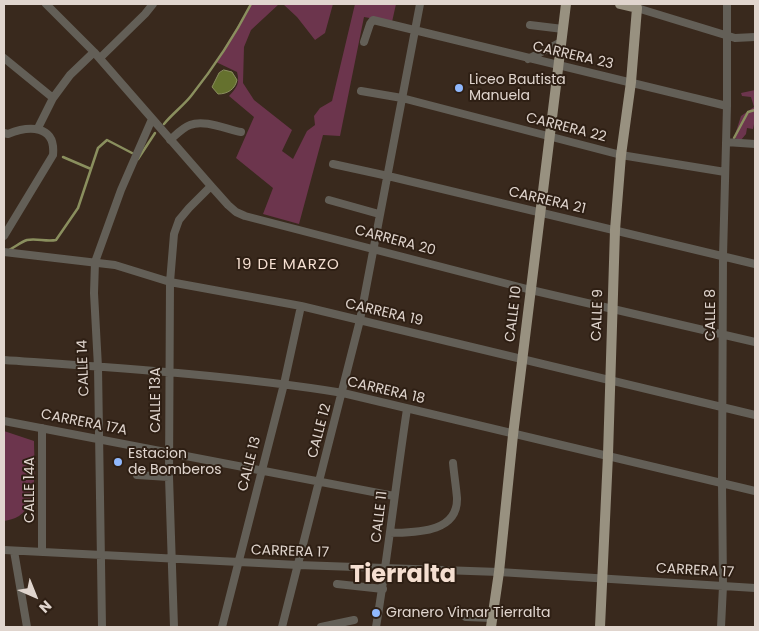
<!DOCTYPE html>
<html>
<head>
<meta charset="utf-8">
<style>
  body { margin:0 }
  #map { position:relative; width:759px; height:631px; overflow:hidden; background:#39291d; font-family:Poppins,sans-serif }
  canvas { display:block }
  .frame { position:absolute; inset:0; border:5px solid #e0d5ce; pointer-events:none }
  .north { position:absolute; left:10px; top:571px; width:50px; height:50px; -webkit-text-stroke:4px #2e1f14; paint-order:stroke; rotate:136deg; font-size:14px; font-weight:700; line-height:20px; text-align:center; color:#e0d5ce }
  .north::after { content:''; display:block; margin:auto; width:18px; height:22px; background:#e0d5ce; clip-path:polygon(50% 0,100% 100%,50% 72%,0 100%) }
</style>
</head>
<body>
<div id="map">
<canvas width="759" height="631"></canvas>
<div class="frame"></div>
<div class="north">N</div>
</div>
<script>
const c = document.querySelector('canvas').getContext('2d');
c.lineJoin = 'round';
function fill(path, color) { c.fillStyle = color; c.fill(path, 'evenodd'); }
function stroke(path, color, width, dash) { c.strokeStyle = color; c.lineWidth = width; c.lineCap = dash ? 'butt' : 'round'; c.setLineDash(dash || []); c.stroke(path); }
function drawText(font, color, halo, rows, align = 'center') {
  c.font = font + ' Poppins,sans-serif'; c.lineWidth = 4; c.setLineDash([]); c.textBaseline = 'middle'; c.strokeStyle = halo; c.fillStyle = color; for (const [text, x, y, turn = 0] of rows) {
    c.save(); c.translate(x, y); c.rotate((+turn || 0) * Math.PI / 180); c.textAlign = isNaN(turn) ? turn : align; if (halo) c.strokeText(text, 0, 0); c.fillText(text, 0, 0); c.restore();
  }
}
fill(new Path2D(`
  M251 4H279L251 30 244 47 243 83 254 100 292 130 282 151 293 159 307 131 315 125 314 116 320 108 332 101 355 4H396L392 22 364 17 340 136 323 135 299 224 263 214 273 188 236 158 254 117 229 96C237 87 240 84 237 72L216 62Z
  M283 4H333L325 33 315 40 297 17Z
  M755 90V119L753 129 747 128 746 134 741 140 734 138 741 116 754 107 751 97 742 96 741 93Z
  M4 431 34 441C34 462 39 503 19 516 14 519 9 520 4 521Z`), '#6c354d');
const water = new Path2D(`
  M224 70 232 72 237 80C235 89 228 94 218 94L212 87 219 73Z`);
fill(water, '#65712e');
stroke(water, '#8a8f5e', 1);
stroke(new Path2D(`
  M164 124C172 114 183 106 191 96 214 67 234 37 251 4
  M734 138 748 112 755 110
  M63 157 91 169
  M138 159 155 133
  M9 250C15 247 21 242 27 240 37 238 46 242 56 240L78 208 98 148 107 140 132 153`), '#8a8f5e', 2.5);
stroke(new Path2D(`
  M46 4 94 52 211 186 228 205 236 212 245 216 531 290 755 342
  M637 4V8L735 38 755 37
  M530 25 563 29
  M364 42 370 24 373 20 727 106
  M4 58 53 98
  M100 58 145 14 153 4
  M528 59 561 42
  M361 91 402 98 621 155 725 172
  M38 128 53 98 70 75 94 52
  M4 133 8 134C28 126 56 124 53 155L4 236
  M170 140C176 135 182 128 190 125 204 119 226 129 241 132
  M726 142 755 144
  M333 164 388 176 755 264
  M329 200 379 214
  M4 252 115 265 170 282 301 306 755 415
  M4 360C117 368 231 375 343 393L755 491
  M4 421 394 496
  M137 475 169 477
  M390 533C416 532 458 533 457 498 456 486 454 474 453 463
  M4 550 298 565 499 572 755 588
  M14 551 27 627
  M42 552V428
  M337 584 383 589
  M466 617 492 618
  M102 627 98 367 94 293 95 262 121 190 152 119
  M174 627 169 477 170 282 174 234 179 220 189 208 211 186
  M222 627 284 384 301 306
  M282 627 360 320 420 4
  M321 627 354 620
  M376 627C388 555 396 481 407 409
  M721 627 723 586 722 483 723 256 727 106V4`), '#635f57', 8);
stroke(new Path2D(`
  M491 627 499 572 513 435 566 4
  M600 627 608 455 615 230 621 155 631 82 637 8 620 4`), '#989180', 10);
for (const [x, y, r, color] of [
  [459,88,5,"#90b8fd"],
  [118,462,5,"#90b8fd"],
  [376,613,5,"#90b8fd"]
]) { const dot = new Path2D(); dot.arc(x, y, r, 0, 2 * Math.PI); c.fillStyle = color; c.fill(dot); stroke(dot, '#2e1f14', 2); }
drawText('14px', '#e0d5ce', '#2e1f14', [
  ["CARRERA 23",573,56,13],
  ["CARRERA 22",566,128,14],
  ["CARRERA 21",547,201,13],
  ["CARRERA 20",395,241,15],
  ["CARRERA 19",384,313,13],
  ["CALLE 10",514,314,-83],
  ["CALLE 9",598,315,-88],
  ["CALLE 8",711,315,-90],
  ["CALLE 14",84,368,-92],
  ["CARRERA 18",386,391,13],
  ["CALLE 13A",156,400,-90],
  ["CARRERA 17A",84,423,11],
  ["CALLE 12",320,431,-75],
  ["CALLE 13",250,464,-76],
  ["CALLE 14A",30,490,-90],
  ["CALLE 11",380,517,-83],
  ["CARRERA 17",290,552,2],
  ["CARRERA 17",695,571,3]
]);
drawText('14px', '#e0d5ce', '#2e1f14', [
  ["Liceo Bautista",469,80],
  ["Manuela",469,96],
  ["Estacion",128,454],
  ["de Bomberos",128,470],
  ["Granero Vimar Tierralta",386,613]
], 'left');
c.letterSpacing = '1px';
drawText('15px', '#f5dfd1', '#2e1f14', [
  ["19 DE MARZO",288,265]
]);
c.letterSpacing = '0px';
drawText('bold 24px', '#f5dfd1', '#2e1f14', [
  ["Tierralta",403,576]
]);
</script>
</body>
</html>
